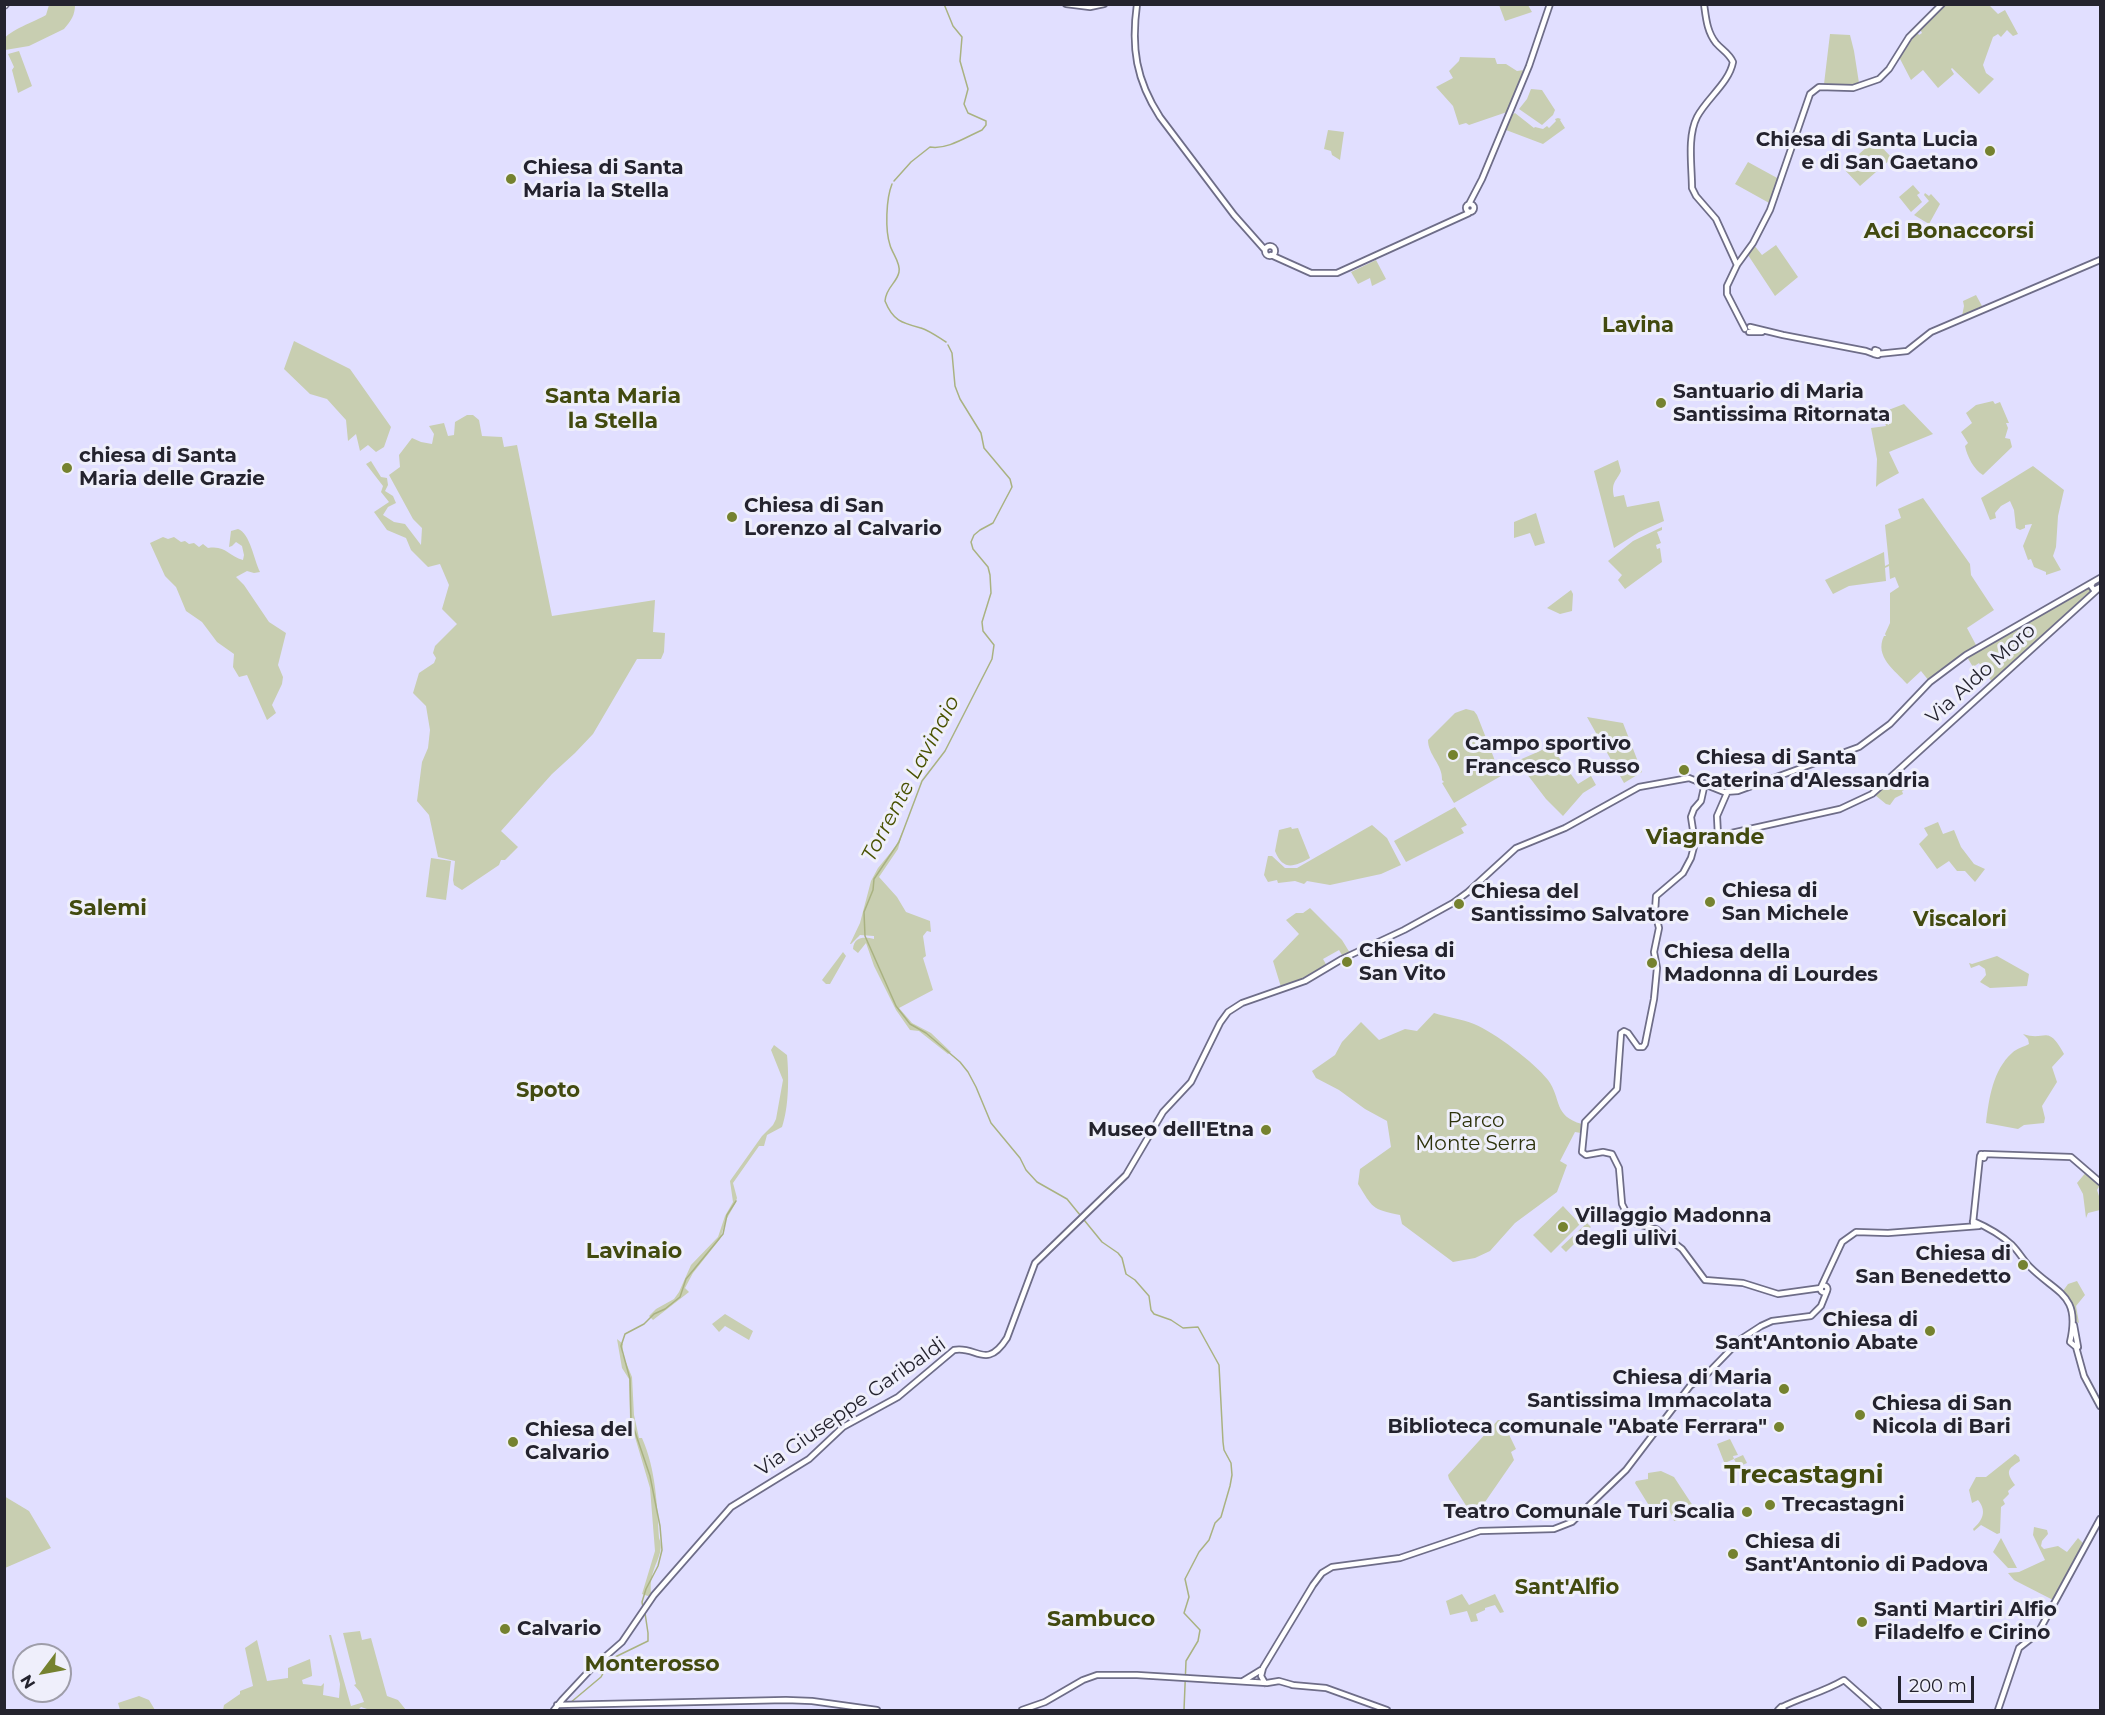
<!DOCTYPE html>
<html>
<head>
<meta charset="utf-8">
<style>
  body { margin:0 }
  #map { position:relative; width:2105px; height:1715px; overflow:hidden; background:#e1dfff; font-family:Montserrat,sans-serif }
  canvas { display:block }
  .frame { position:absolute; inset:0; border:6px solid #24232e; pointer-events:none }
  .north { position:absolute; left:12px; top:1643px; width:60px; height:60px; box-sizing:border-box; background:#efeffb; border:2px solid #9e9da9; border-radius:50%; rotate:238deg; font-size:16px; font-weight:700; line-height:24px; text-align:center; color:#24232e }
  .north::after { content:''; display:block; margin:auto; width:21px; height:27px; background:#75822f; clip-path:polygon(50% 0,100% 100%,50% 72%,0 100%) }
  .scale { position:absolute; left:1898px; top:1676px; width:76px; height:27px; box-sizing:border-box; border:3px solid #24232e; border-top:0; padding-left:8px; font-size:18px; line-height:21px; white-space:nowrap; color:#24232e; -webkit-text-stroke:4px #efeffb; paint-order:stroke }
</style>
</head>
<body>
<div id="map">
<canvas width="2105" height="1715"></canvas>
<div class="frame"></div>
<div class="north">N</div>
<div class="scale">200 m</div>
</div>
<script>
const c = document.querySelector('canvas').getContext('2d');
c.lineJoin = 'round';
function fill(path, color) { c.fillStyle = color; c.fill(path, 'evenodd'); }
function stroke(path, color, width, dash) { c.strokeStyle = color; c.lineWidth = width; c.lineCap = dash ? 'butt' : 'round'; c.setLineDash(dash || []); c.stroke(path); }
function drawText(font, color, halo, rows, align = 'center') {
  c.font = font + ' Montserrat,sans-serif'; c.lineWidth = 6; c.setLineDash([]); c.textBaseline = 'middle'; c.strokeStyle = halo; c.fillStyle = color; for (const [text, x, y, turn = 0] of rows) {
    c.save(); c.translate(x, y); c.rotate((+turn || 0) * Math.PI / 180); c.textAlign = isNaN(turn) ? turn : align; if (halo) c.strokeText(text, 0, 0); c.fillText(text, 0, 0); c.restore();
  }
}
fill(new Path2D(`
  M49 5H75C75 15 71 21 64 29L29 46 5 50C5 47 4 43 4 40 7 31 36 21 46 15Z
  M1499 5H1528L1532 12 1505 21Z
  M1945 5 1990 6 1998 14 2005 10 2018 34 2013 36 2007 30 2001 37 1998 34 1993 37 1983 65 1986 73 1994 79 1979 94 1952 68 1951 69 1954 74 1938 88 1923 70 1911 80 1899 57 1917 32 1919 35 1922 33 1920 29Z
  M1830 34 1850 35 1854 51 1859 83C1850 89 1836 85 1824 84Z
  M19 51 32 86 18 93 12 70 14 67 8 54Z
  M1460 57 1495 58 1497 64H1506L1517 71 1524 70 1507 112 1469 125 1466 123 1459 125 1453 106 1436 87 1453 78 1449 71 1459 61Z
  M1531 89 1542 90 1555 110 1553 115 1542 125 1519 109 1527 99Z
  M1515 113 1534 128 1535 127 1543 129 1547 126 1549 128 1556 121 1555 119 1558 118 1561 119 1560 120 1565 128 1543 144 1506 130 1512 115Z
  M1328 130 1344 132 1340 160 1332 155 1331 151 1324 149Z
  M1875 140 1892 158 1860 186 1843 168Z
  M1748 162 1779 179 1771 204 1735 184Z
  M1913 185 1920 193 1917 195 1922 202 1911 212 1899 197Z
  M1925 193 1929 196 1931 194 1940 204 1929 224 1914 215 1929 201 1924 195Z
  M1754 245 1762 255 1776 245 1798 277 1775 296 1748 255Z
  M1376 260 1386 279 1372 286 1370 278 1358 284 1351 272Z
  M1976 295 1982 306 1962 316 1964 306 1963 301Z
  M294 341 350 369 391 427 384 447 376 452 368 445 360 451 356 434 348 441 346 420 336 409 327 399 310 394 284 369Z
  M1993 401 1995 404 2000 402 2009 423H2006L2008 428 2005 438 2010 439 2012 447 1983 475C1974 470 1967 456 1965 446L1968 443 1961 432 1972 423 1966 413 1976 405Z
  M1904 404 1933 434 1889 452 1899 473 1879 484 1876 487 1877 459 1871 428 1886 426 1885 423 1889 425V416L1887 411H1877L1875 406H1877L1878 410 1891 409Z
  M467 415H473L479 420 482 436 502 437 504 447 517 445 552 616 655 600 653 632 665 633 664 652 661 659H637L593 734 575 753 552 774 501 831 518 847 505 860H501L499 865 462 890 454 885 453 880 455 861 438 857 429 815 417 801 422 762 428 748 430 730 426 706 413 693 419 673 434 663 436 658 433 653 435 646 457 624 442 609 449 585 440 564 428 567 411 550 406 538 387 530 374 512 389 502 381 492 383 486 366 464 371 461 381 477 387 478 388 485 385 491 393 496 396 503 388 507 383 515 394 522 405 524 421 545 422 528 413 519 389 475 400 467 399 455 412 438 421 442 432 444 434 434 429 426 444 423 448 436 454 435 455 422Z
  M1618 460 1621 471C1616 482 1611 482 1614 497L1624 495 1627 507 1659 501 1664 521 1639 532 1614 548 1594 471Z
  M2033 466 2064 490 2058 516 2056 547 2053 556 2061 570 2046 575V572L2034 567 2031 559 2028 560 2023 546 2032 524 2025 525V528L2020 530 2016 528 2014 510 2010 501 2001 506 1995 513 1996 518 1990 520 1981 498Z
  M1923 498 1970 564 1971 575 1994 610 1967 628 1976 645 1929 681 1921 671 1907 684C1895 670 1874 657 1884 636H1886L1885 634 1890 623V593L1899 587 1895 577 1890 579 1889 566 1885 568 1886 581 1849 586 1833 594 1825 580 1884 552 1885 566 1889 564 1885 525 1901 518 1898 509Z
  M1536 513 1545 543 1535 546 1530 533 1514 538V522Z
  M1662 527V530L1657 532 1661 543 1656 545 1657 549 1660 548 1662 562 1625 589 1618 580 1622 575 1608 561 1633 541Z
  M238 529C250 533 254 560 260 572L254 573 247 571 236 577 244 585 269 622 286 633 278 665 283 677 282 684 272 705 276 713 267 720 247 675 239 677 233 667 234 654 217 642 202 622 186 611 176 587 165 576 150 543 163 537 168 539 174 537 181 542 185 541 189 544 194 543 199 547 203 544 208 548C226 545 228 556 243 560L244 555 242 546 236 542 232 546 229 547 231 531Z
  M2088 587 2091 589 2090 593 1992 682 1979 663 1973 667 1967 657Z
  M1571 590 1573 594 1572 611 1560 614 1547 608Z
  M1466 709 1474 711 1477 715 1501 776 1454 803 1442 783 1444 782 1442 780C1443 765 1428 755 1428 740L1455 713Z
  M1587 717 1623 723 1642 772 1624 783Z
  M1550 745 1578 784 1591 776 1596 785 1583 793 1563 816 1546 799 1517 761 1540 751Z
  M1897 775 1908 788 1902 791 1903 794 1895 798 1890 805 1886 804 1875 795Z
  M1455 807 1467 825 1461 828 1464 833 1406 862 1394 841Z
  M1938 822 1943 834 1954 830 1961 847 1974 864 1985 869 1975 882 1965 871H1957L1949 861 1937 869 1919 844 1928 835 1924 828Z
  M1372 825 1387 838 1401 865 1381 874 1330 885 1307 881 1304 884 1295 881 1278 883 1277 880 1268 882 1264 875 1268 856H1272L1285 868H1297Z
  M1291 827 1292 829 1298 828 1310 858C1294 867 1283 871 1275 851L1279 830Z
  M903 830 898 849 879 877 897 897 906 912 930 921 931 932 927 931 923 936 926 956 923 958 933 990 899 1008 912 1023 931 1033 951 1052 948 1054 919 1031 910 1030 896 1010 874 966 866 943 858 953 853 949C854 936 865 937 874 939V936L860 935 851 944H850L860 923 871 881 878 868 896 846Z
  M431 858 451 861 446 900 426 897Z
  M1310 908 1342 940 1350 953H1346L1343 957 1339 950 1323 959 1327 966 1304 980 1281 987 1273 961 1299 934 1286 920 1296 913H1303Z
  M843 952 846 956 830 984H826L822 980Z
  M1997 956 2029 974 2027 986 1990 988 1980 982 1986 975 1985 969 1979 965 1971 968 1969 963 1972 964Z
  M1434 1013C1447 1017 1462 1019 1474 1024 1494 1032 1535 1063 1548 1080 1562 1099 1553 1116 1582 1124L1581 1133 1575 1132 1560 1161 1567 1165 1557 1192 1515 1223 1490 1251 1475 1258 1453 1262 1402 1224 1400 1215C1371 1209 1373 1208 1358 1184L1360 1169 1391 1147 1387 1121 1365 1109 1339 1090 1316 1078 1312 1071 1335 1055 1342 1042 1361 1022 1379 1040 1405 1029 1417 1031Z
  M2023 1034C2046 1042 2047 1023 2064 1054L2052 1067 2057 1082 2042 1106 2045 1118 2044 1123 2024 1125 2018 1129 1986 1123C1989 1098 1993 1070 2012 1053 2017 1048 2024 1047 2029 1044L2028 1039Z
  M774 1045 787 1055C789 1076 789 1107 782 1127L767 1135 764 1146H759L733 1183 737 1198 735 1204 726 1220 720 1239 693 1273 685 1288 689 1292 653 1320 649 1316 656 1309 674 1299 679 1292 691 1265 718 1237 725 1216 733 1202 730 1181 762 1136 773 1125 776 1119 783 1080 771 1050Z
  M2087 1171 2100 1185 2097 1190 2100 1199V1210L2088 1213 2086 1218 2083 1194 2077 1183Z
  M1563 1206 1580 1224 1551 1253 1533 1235Z
  M1587 1223 1591 1227 1566 1252 1561 1247Z
  M2077 1281 2085 1295 2076 1306 2079 1323 2075 1321 2071 1302 2063 1291 2068 1284Z
  M725 1314 753 1331 749 1340 725 1326 719 1332 712 1324Z
  M617 1339 623 1344 622 1353 632 1377 634 1415 639 1438H642C656 1470 657 1504 659 1538 665 1551 654 1564 652 1577 650 1583 651 1591 651 1597L642 1594 655 1551 650 1488 630 1420 629 1379 622 1368Z
  M1498 1420H1502L1516 1449 1511 1452 1514 1460 1474 1518 1449 1479 1448 1475Z
  M1730 1439 1738 1455 1733 1456 1734 1459 1743 1455 1747 1463 1738 1467 1734 1459 1727 1462 1728 1466 1726 1467 1717 1444Z
  M2015 1454 2019 1457 2020 1461C2008 1469 2005 1471 2015 1485L2008 1491 2009 1494 2003 1500 2005 1504 2001 1507 2000 1533 1997 1534 1981 1525 1974 1531 1973 1529C1983 1520 1987 1511 1978 1500L1972 1503 1969 1490 1976 1477H1986Z
  M1661 1471 1674 1477 1699 1515 1674 1521 1666 1503 1653 1512 1635 1483 1636 1481 1648 1479V1473Z
  M4 1496 29 1511 51 1548 5 1568Z
  M2034 1527 2047 1530 2048 1534 2042 1541 2041 1546 2044 1549 2058 1546 2067 1552 2078 1538 2084 1544 2053 1600 2014 1580 2008 1573 2019 1572 2045 1560 2033 1535Z
  M2001 1538 2017 1568H2008L1993 1552Z
  M1462 1594 1469 1605 1495 1594 1504 1612 1500 1613 1495 1605 1485 1608V1610L1476 1614 1478 1621 1471 1622 1467 1611 1450 1615 1446 1601Z
  M360 1631 362 1640 371 1638 387 1696 398 1700 406 1710H370L361 1707 358 1710H223L224 1705 240 1694V1691L253 1686 245 1648 257 1640 267 1681 288 1678V1668L310 1659 312 1674V1676L302 1680 303 1684 321 1686 324 1683 323 1695 339 1698 340 1684 329 1635H331L351 1706 364 1702 360 1692 354 1685 356 1684 343 1633Z
  M139 1696 149 1700 155 1710H120L118 1703Z`), '#c8ceb1');
stroke(new Path2D(`
  M894 181 911 162 930 147C947 150 966 137 982 130L986 125V121L968 113 964 104 968 89 960 61 962 37 953 26 944 4
  M892 184C886 199 885 230 890 245 892 253 901 263 899 272 897 283 886 287 885 301 893 321 902 323 921 328 930 331 938 337 946 342
  M948 345 952 353 955 386 960 399 981 433 984 448 1010 479 1012 487 993 523 980 530 974 535 971 542 973 549 988 567 990 575 991 593 982 622 983 631 994 645 992 659 945 751 922 781 899 842 874 879 873 890 864 912 865 936 896 1006 910 1024 926 1033 960 1062 968 1072 976 1087 991 1123 1020 1158 1026 1170 1037 1182 1067 1199 1102 1242 1118 1253 1122 1258 1126 1274 1135 1280 1149 1296 1151 1310 1154 1314 1171 1320 1183 1328 1198 1327 1219 1365 1223 1442 1224 1450 1231 1463 1232 1475 1230 1486 1221 1517 1215 1523 1209 1540 1199 1552 1185 1579 1189 1597 1184 1613 1200 1630 1198 1641 1186 1661 1184 1710
  M643 1607 642 1602 646 1589 658 1566 662 1550 660 1526 650 1476 631 1420 630 1379 621 1346 625 1334 644 1324 654 1314 665 1309 680 1297 686 1279 723 1234 727 1215 736 1201
  M570 1703 601 1677 611 1659 648 1641V1633L645 1613`), '#a9b281', 1.5);
const secondary = new Path2D(`
  M1066 4 1090 7 1104 4
  M1137 4C1131 48 1136 80 1160 117L1234 215 1265 250
  M1704 4C1706 18 1707 32 1716 43 1722 50 1729 53 1733 62 1729 83 1707 98 1697 117 1687 137 1692 166 1692 188L1696 196 1716 219 1737 265
  M1466 208a4 4 0 1 1 8 0a4 4 0 1 1-8 0Z
  M1469 204 1482 179 1529 66 1550 4
  M1265 251a5 5 0 1 1 10 0a5 5 0 1 1-10 0Z
  M1271 255 1311 273H1337L1469 213
  M1750 327 1783 335 1866 351 1874 354
  M1745 329 1727 294V286L1737 265 1753 243 1770 210 1810 94 1819 87 1853 88 1879 79 1889 69 1909 37 1942 4
  M1749 332H1762
  M1875 350 1878 351V355L1874 354Z
  M1878 354 1907 351 1931 332 2100 260
  M2100 578 2093 582 2091 586 2094 590 2100 587
  M1705 783 1701 801 1694 809 1691 817 1695 843 1691 858 1683 873 1656 896 1655 912 1659 928 1654 952 1657 968 1654 999 1645 1044 1643 1047H1638L1628 1033 1624 1031 1621 1033 1617 1089 1585 1122 1582 1152 1586 1155 1603 1152 1612 1154 1619 1168 1622 1204 1629 1218 1637 1224 1656 1229 1682 1249 1705 1280 1743 1283 1778 1294 1821 1288
  M1694 835 1712 834 1718 836
  M1718 836 1717 816 1727 793
  M1695 843 1713 839 1718 836 1840 809 1872 794 2098 589
  M1981 1154 1985 1155 1984 1158 1981 1157Z
  M1984 1154 2071 1157 2100 1182
  M1973 1221C1987 1227 2001 1235 2012 1245 2019 1252 2023 1260 2030 1267 2057 1294 2081 1294 2070 1342L2076 1347 2084 1376 2100 1406
  M1973 1223 1980 1156
  M1820.5 1289a3.5 3.5 0 1 1 7 0a3.5 3.5 0 1 1-7 0Z
  M1821 1287 1842 1242 1856 1232 1888 1233 1979 1226
  M2074 1325 2078 1347
  M1243 1681 1261 1670
  M1265 1683 1261 1676 1263 1668 1313 1585 1322 1573 1332 1567 1400 1558 1480 1531 1554 1529 1572 1522 1626 1470 1690 1386 1707 1374 1741 1339 1761 1326 1772 1321 1811 1316 1821 1306 1827 1291
  M1292 1685 1326 1688 1387 1710
  M557 1705 786 1700 812 1701 877 1710
  M1782 1707C1802 1697 1824 1692 1844 1680L1878 1710
  M554 1710 562 1700 590 1670 622 1642 654 1595 731 1507 809 1459 843 1427 898 1397 954 1350C976 1345 986 1371 1007 1338L1035 1263 1126 1175 1163 1112 1191 1082 1220 1023 1228 1012 1242 1003 1305 981 1342 959 1404 930 1453 903 1468 892 1516 848 1565 828 1639 787 1689 778 1724 792 1738 791 1859 747 1890 724 1930 682 1966 655 2093 582
  M1022 1710 1045 1702 1083 1680 1097 1675H1137L1267 1683 1279 1681 1293 1685
  M1778 1710 1781 1707 1784 1710
  M1998 1710 2019 1648 2038 1633 2100 1519`);
const highway = new Path2D(`
  M4 5 5 4`);
stroke(secondary, '#6e6d88', 8);
stroke(highway, '#6e6d88', 10);
stroke(secondary, '#fff', 4.5);
stroke(highway, '#fff', 7);
for (const [x, y, r, color] of [
  [1990,151,6,"#75822f"],
  [511,179,6,"#75822f"],
  [1661,403,6,"#75822f"],
  [67,468,6,"#75822f"],
  [732,517,6,"#75822f"],
  [1453,755,6,"#75822f"],
  [1684,770,6,"#75822f"],
  [1710,902,6,"#75822f"],
  [1459,904,6,"#75822f"],
  [1347,962,6,"#75822f"],
  [1652,963,6,"#75822f"],
  [1266,1130,6,"#75822f"],
  [1563,1227,6,"#75822f"],
  [2023,1265,6,"#75822f"],
  [1930,1331,6,"#75822f"],
  [1784,1389,6,"#75822f"],
  [1860,1415,6,"#75822f"],
  [1779,1427,6,"#75822f"],
  [513,1442,6,"#75822f"],
  [1770,1505,6,"#75822f"],
  [1747,1512,6,"#75822f"],
  [1733,1554,6,"#75822f"],
  [1862,1622,6,"#75822f"],
  [505,1629,6,"#75822f"]
]) { const dot = new Path2D(); dot.arc(x, y, r, 0, 2 * Math.PI); c.fillStyle = color; c.fill(dot); stroke(dot, '#efeffb', 2); }
drawText('bold 20px', '#24232e', '#efeffb', [
  ["Chiesa di Santa Lucia",1978,140,"right"],
  ["e di San Gaetano",1978,163,"right"],
  ["Chiesa di Santa",523,168],
  ["Maria la Stella",523,191],
  ["Santuario di Maria",1673,392],
  ["Santissima Ritornata",1673,415],
  ["chiesa di Santa",79,456],
  ["Maria delle Grazie",79,479],
  ["Chiesa di San",744,506],
  ["Lorenzo al Calvario",744,529],
  ["Campo sportivo",1465,744],
  ["Francesco Russo",1465,767],
  ["Chiesa di Santa",1696,758],
  ["Caterina d'Alessandria",1696,781],
  ["Chiesa di",1722,891],
  ["San Michele",1722,914],
  ["Chiesa del",1471,892],
  ["Santissimo Salvatore",1471,915],
  ["Chiesa di",1359,951],
  ["San Vito",1359,974],
  ["Chiesa della",1664,952],
  ["Madonna di Lourdes",1664,975],
  ["Museo dell'Etna",1254,1130,"right"],
  ["Villaggio Madonna",1575,1216],
  ["degli ulivi",1575,1239],
  ["Chiesa di",2011,1254,"right"],
  ["San Benedetto",2011,1277,"right"],
  ["Chiesa di",1918,1320,"right"],
  ["Sant'Antonio Abate",1918,1343,"right"],
  ["Chiesa di Maria",1772,1378,"right"],
  ["Santissima Immacolata",1772,1401,"right"],
  ["Chiesa di San",1872,1404],
  ["Nicola di Bari",1872,1427],
  ["Biblioteca comunale \"Abate Ferrara\"",1767,1427,"right"],
  ["Chiesa del",525,1430],
  ["Calvario",525,1453],
  ["Trecastagni",1782,1505],
  ["Teatro Comunale Turi Scalia",1735,1512,"right"],
  ["Chiesa di",1745,1542],
  ["Sant'Antonio di Padova",1745,1565],
  ["Santi Martiri Alfio",1874,1610],
  ["Filadelfo e Cirino",1874,1633],
  ["Calvario",517,1629]
], 'left');
drawText('20px', '#24232e', '#efeffb', [
  ["Via Aldo Moro",1981,674,-42],
  ["Via Giuseppe Garibaldi",851,1407,-35]
]);
drawText('20px', '#2d320b', '#efeffb', [
  ["Parco",1476,1121],
  ["Monte Serra",1476,1144]
]);
drawText('bold 21px', '#424a0f', '#efeffb', [
  ["Lavina",1638,326],
  ["Viscalori",1960,920],
  ["Spoto",548,1091],
  ["Sant'Alfio",1567,1588]
]);
drawText('italic 21px', '#495200', '#efeffb', [
  ["Torrente Lavinaio",911,779,-62]
]);
drawText('bold 22px', '#424a0f', '#efeffb', [
  ["Aci Bonaccorsi",1949,232],
  ["Santa Maria",613,397],
  ["la Stella",613,422],
  ["Viagrande",1705,838],
  ["Salemi",108,909],
  ["Lavinaio",634,1252],
  ["Sambuco",1101,1620],
  ["Monterosso",652,1665]
]);
drawText('bold 26px', '#424a0f', '#efeffb', [
  ["Trecastagni",1804,1475]
]);
</script>
</body>
</html>
